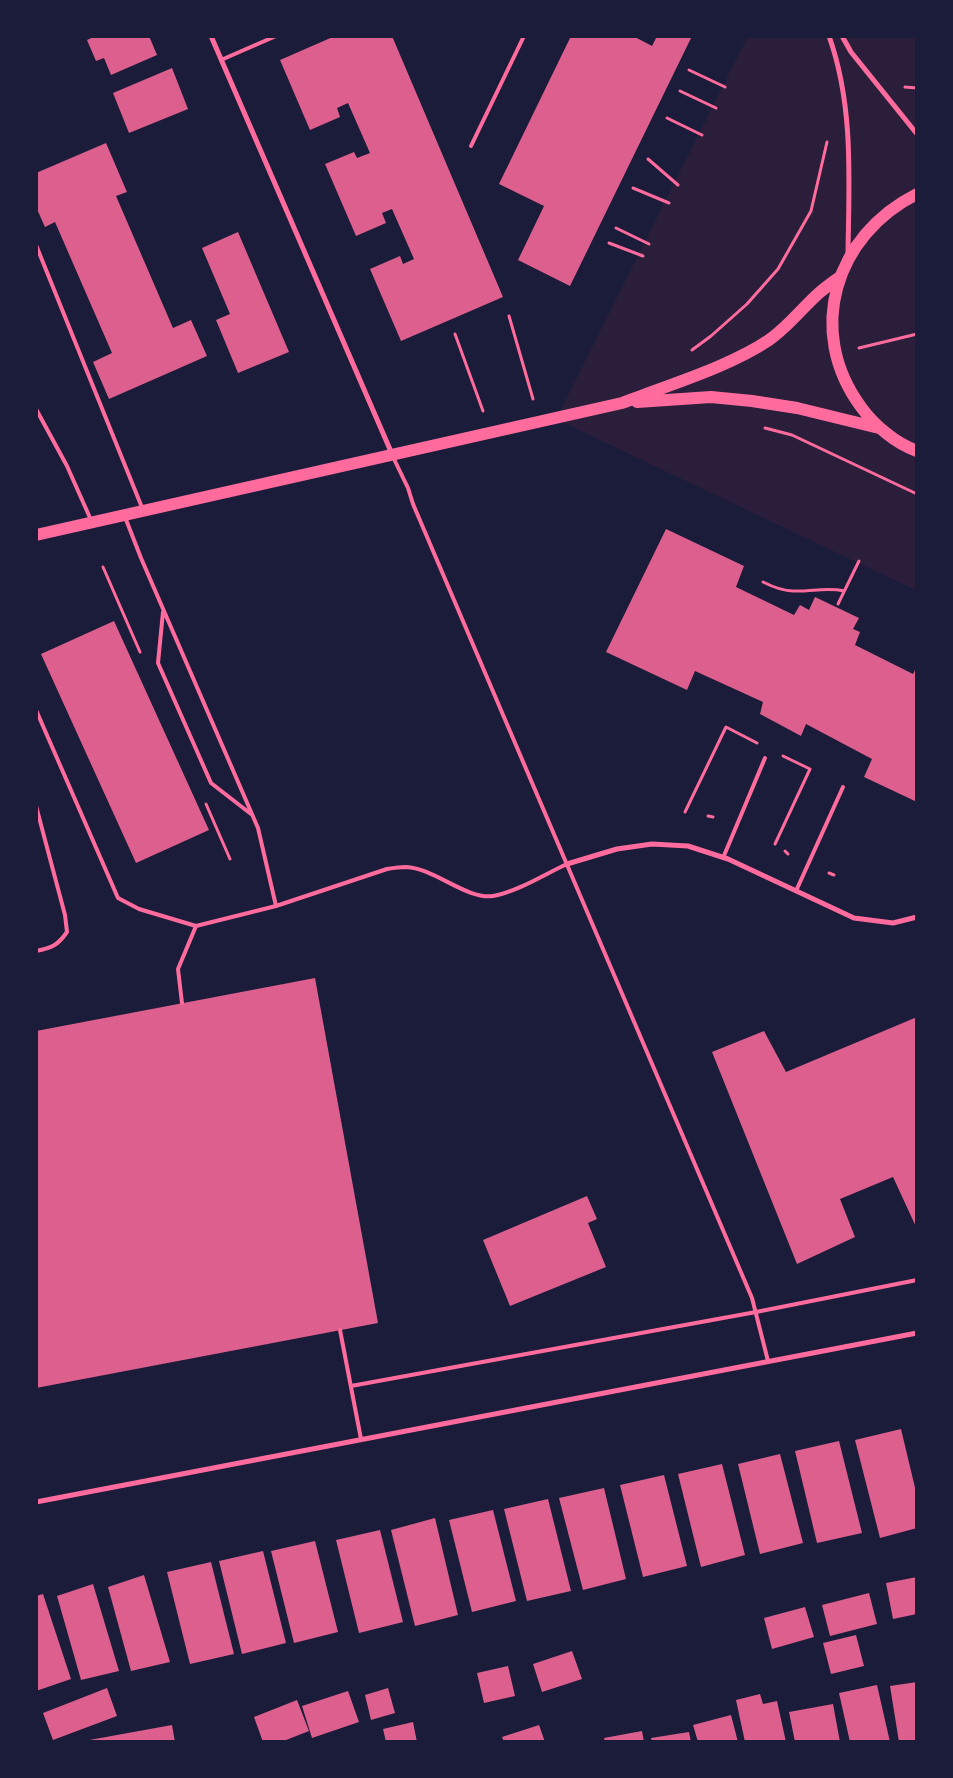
<!DOCTYPE html>
<html>
<head>
<meta charset="utf-8">
<style>
  body { margin:0 }
  #map { position:relative; width:953px; height:1778px; overflow:hidden; background:#1b1b3a; font-family:Jost,sans-serif }
  canvas { display:block }
  .frame { position:absolute; inset:0; border:38px solid #1b1b3a; pointer-events:none }
</style>
</head>
<body>
<div id="map">
<canvas width="953" height="1778"></canvas>
<div class="frame"></div>
</div>
<script>
const c = document.querySelector('canvas').getContext('2d');
c.lineJoin = 'round';
function fill(path, color) { c.fillStyle = color; c.fill(path, 'evenodd'); }
function stroke(path, color, width, dash) { c.strokeStyle = color; c.lineWidth = width; c.lineCap = dash ? 'butt' : 'round'; c.setLineDash(dash || []); c.stroke(path); }
fill(new Path2D(`
  M748 36H917V591L556 419Z`), '#2a1e3b');
fill(new Path2D(`
  M96 36H149L157 55 111 75 104 58 96 61 87 40Z
  M335 36H392L503 297 401 341 370 269 400 256 403 264 414 259 392 209 382 213 386 223 356 236 325 164 354 152 357 158 370 153 348 103 337 108 340 117 310 130 280 60Z
  M571 36H633L652 46 657 36H692L570 286 518 260 544 206 499 184Z
  M172 68 188 109 129 133 113 93Z
  M106 143 127 192 116 196 173 328 191 320 207 356 109 399 93 362 112 353 55 222 45 227 36 207V173Z
  M238 232 289 352 238 373 216 320 230 314 202 248Z
  M666 529 744 566 736 587 794 615 800 605 809 610 815 597 859 618 853 629 860 632 855 645 913 674 917 666V802L864 777 872 759 806 724 801 736 760 714 763 702 695 671 687 690 606 652Z
  M114 621 209 830 136 863 41 654Z
  M315 978 378 1323 36 1388V1031Z
  M917 1017V1229L893 1177 840 1199 855 1237 797 1264 712 1052 764 1031 786 1072Z
  M587 1196 597 1219 588 1223 606 1267 510 1306 483 1240Z
  M901 1429 917 1496V1528L880 1538 855 1440Z
  M839 1441 862 1533 817 1543 795 1451Z
  M780 1454 803 1543 760 1554 738 1464Z
  M722 1464 745 1555 701 1567 678 1474Z
  M664 1475 687 1566 643 1577 620 1485Z
  M604 1488 626 1579 583 1590 559 1498Z
  M548 1499 571 1591 527 1601 504 1509Z
  M493 1510 516 1601 472 1612 449 1520Z
  M435 1518 458 1615 415 1626 391 1530Z
  M380 1530 403 1622 359 1633 336 1540Z
  M315 1541 338 1632 294 1643 271 1551Z
  M263 1551 286 1643 242 1654 219 1561Z
  M211 1562 234 1654 190 1664 167 1572Z
  M144 1575 170 1662 131 1671 108 1587Z
  M917 1577V1614L893 1619 886 1583Z
  M93 1584 119 1671 81 1680 57 1596Z
  M869 1593 877 1624 830 1636 822 1605Z
  M43 1594 71 1679 36 1691V1596Z
  M805 1607 814 1637 772 1649 764 1618Z
  M856 1635 864 1666 831 1674 823 1643Z
  M572 1651 582 1679 542 1692 533 1664Z
  M508 1666 515 1696 484 1703 477 1673Z
  M917 1682V1742H899L890 1686Z
  M877 1685 890 1742H850L839 1693Z
  M107 1688 117 1716 53 1740 43 1713Z
  M388 1688 395 1713 371 1720 365 1695Z
  M348 1691 359 1722 312 1738 302 1706Z
  M760 1694 763 1704 777 1701 786 1742H745L736 1700Z
  M297 1700 309 1731 281 1742H263L254 1717Z
  M833 1704 840 1742H795L789 1712Z
  M731 1715 738 1742H698L693 1725Z
  M413 1722 417 1742H386L383 1729Z
  M172 1725 175 1742H84V1741Z
  M539 1725 545 1742H504L502 1737Z
  M642 1731 644 1742H605L604 1738Z
  M689 1732 691 1742H652L651 1738Z`), '#dd5f8e');
stroke(new Path2D(`
  M689 70 725 87
  M905 87 917 88
  M680 91 716 108
  M667 118 702 135
  M648 159 678 185
  M633 188 669 203
  M616 228 649 244
  M609 243 643 256
  M509 316 533 399
  M455 334 483 411
  M859 348 917 334
  M692 350 711 336 747 304 778 269 811 211 827 142
  M765 428 792 435 917 494
  M103 567 140 652
  M763 582C773 587 782 591 793 591 811 592 826 587 844 591
  M838 604 859 561
  M206 804 230 859
  M685 812 726 727 757 743
  M708 816 713 817
  M775 844 810 769 783 756
  M785 851 788 854
  M829 873 834 875`), '#ff6b9d', 3);
stroke(new Path2D(`
  M221 60 276 36
  M471 146 524 36
  M36 245 143 510
  M36 409 67 466 91 520
  M393 457 408 488 413 504 752 1298 768 1361
  M125 517 141 558 258 828 276 906
  M163 612 158 663 211 783 251 814
  M36 710 118 898 139 909 196 926 276 906 387 869C393 868 400 867 406 867 434 868 467 900 493 896 517 892 545 874 567 864
  M36 806 65 915 67 932C58 945 52 948 36 951
  M723 858 765 758
  M796 891 843 787
  M182 1003 178 969 196 926
  M340 1330 361 1439
  M351 1386 756 1312 917 1280`), '#ff6b9d', 4);
stroke(new Path2D(`
  M211 36 392 454
  M829 36C854 106 849 181 848 253
  M842 36 851 52 917 134
  M567 864 617 849 652 844 688 846 728 859 854 918 893 923 917 917
  M36 1502 917 1333`), '#ff6b9d', 5);
stroke(new Path2D(`
  M917 194C835 235 805 331 861 407 874 425 895 443 917 451
  M637 402 711 397 752 401 797 408 879 428
  M36 535 622 403C668 385 729 367 769 340 788 327 802 308 819 293 826 287 833 282 840 277`), '#ff6b9d', 12);
</script>
</body>
</html>
